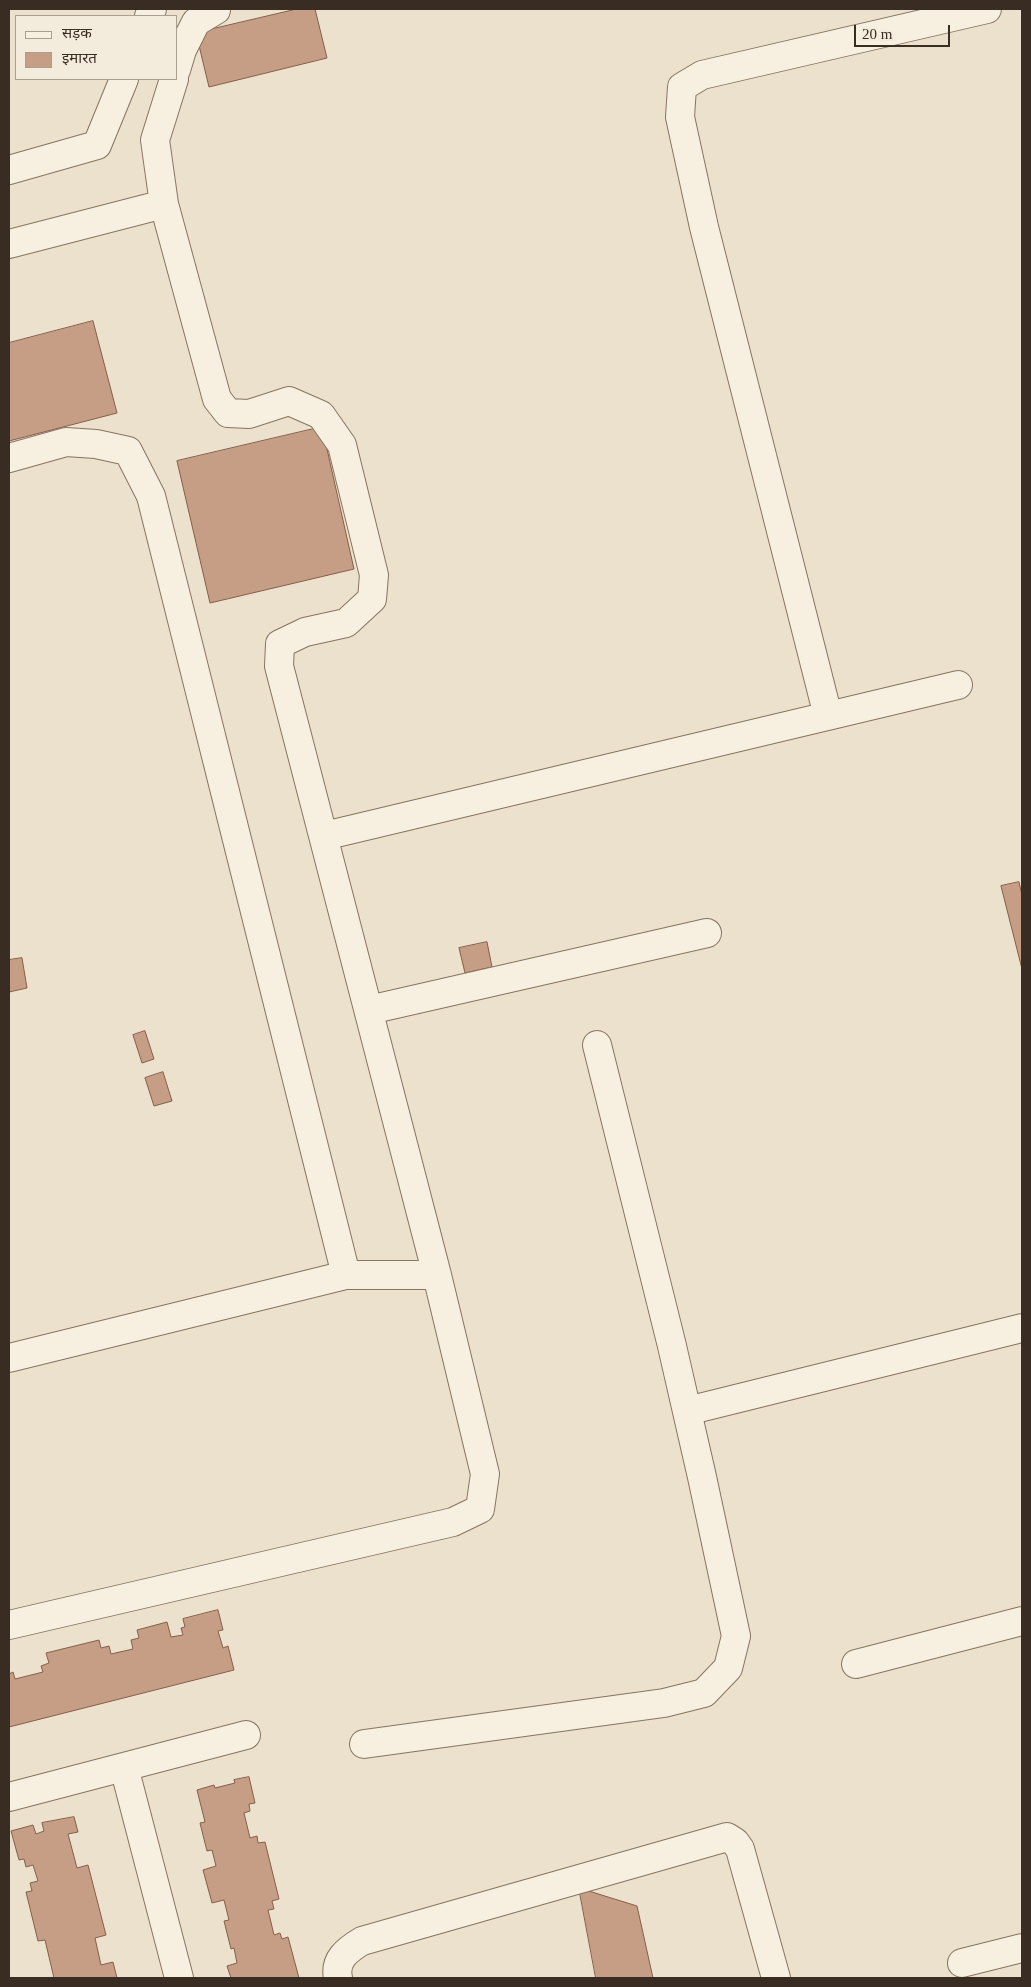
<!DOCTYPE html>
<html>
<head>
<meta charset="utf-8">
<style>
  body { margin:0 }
  #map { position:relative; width:1031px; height:1987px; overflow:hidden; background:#ebe1cc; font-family:"Times New Roman","Noto Sans Devanagari",serif }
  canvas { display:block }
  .frame { position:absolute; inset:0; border:10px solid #392d23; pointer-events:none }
  .legend { position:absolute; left:15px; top:15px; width:162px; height:65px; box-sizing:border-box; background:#f3ebdb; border:1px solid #a99f91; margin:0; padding:6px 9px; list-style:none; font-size:15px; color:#392d23 }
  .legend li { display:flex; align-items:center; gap:10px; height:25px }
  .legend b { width:25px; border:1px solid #a99f91 }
  .scale { position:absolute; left:854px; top:25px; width:96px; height:22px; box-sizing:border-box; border:2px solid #392d23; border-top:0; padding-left:6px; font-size:15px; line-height:18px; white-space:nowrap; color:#392d23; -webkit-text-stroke:4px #f3ebdb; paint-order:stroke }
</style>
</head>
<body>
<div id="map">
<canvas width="1031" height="1987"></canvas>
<div class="frame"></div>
<ul class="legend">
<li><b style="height:6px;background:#f7efdf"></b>सड़क</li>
<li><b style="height:14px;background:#c69e85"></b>इमारत</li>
</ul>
<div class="scale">20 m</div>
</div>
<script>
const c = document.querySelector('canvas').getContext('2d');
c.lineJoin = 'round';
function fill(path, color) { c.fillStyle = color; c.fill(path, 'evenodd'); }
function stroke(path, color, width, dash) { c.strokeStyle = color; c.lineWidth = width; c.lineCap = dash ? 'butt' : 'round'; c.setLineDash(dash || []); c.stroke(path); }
const building = new Path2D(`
  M297 9H315L327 58 209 87 196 33Z
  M93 321 117 413 9 441V343Z
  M322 427 354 569 210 603 177 461Z
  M1019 882 1022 895V969L1001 886Z
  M487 942 492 967 465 973 459 948Z
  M22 958 27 988 9 992V960Z
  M145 1031 154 1059 142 1063 133 1035Z
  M163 1072 172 1101 154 1106 145 1078Z
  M218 1610 223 1630 218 1631 223 1648 228 1646 234 1670 9 1727V1674L13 1672 15 1679 43 1672 41 1666 49 1663 46 1653 99 1640 101 1648 109 1646 111 1654 133 1649 131 1640 139 1638 137 1630 167 1622 171 1637 183 1635 181 1628 185 1627 183 1619Z
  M249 1777 255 1803 249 1804 250 1811 244 1813 250 1838 257 1836 258 1843 265 1842 279 1899 272 1901 274 1909 268 1910 274 1935 280 1933 282 1939 288 1937 299 1978H231L227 1966 237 1963 234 1948 231 1949 224 1921 229 1920 224 1900 212 1903 203 1870 216 1866 212 1850 207 1851 200 1823 205 1822 197 1790 214 1785 215 1788 235 1783 234 1780Z
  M74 1817 78 1832 68 1834 77 1868 88 1865 106 1935 95 1938 101 1965 113 1962 117 1978H54L45 1940 38 1941 26 1892 32 1891 30 1883 38 1881 33 1865 26 1867 24 1859 19 1860 11 1831 33 1825 36 1834 44 1831 42 1823Z
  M579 1888 637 1906 653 1978H596Z`);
fill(building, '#c69e85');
stroke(building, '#845e49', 1);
const minor = new Path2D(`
  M149 16 152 9
  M176 70 182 50 196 22 216 10
  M9 170 97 145 124 79
  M9 244 164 204 155 140 174 79
  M9 458 66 442 96 444 128 451 151 496 346 1275
  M828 716 704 227 680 117 682 87 702 75 987 9
  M324 836 958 685
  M369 1010 707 933
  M9 1358 346 1275H437
  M687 1411 1022 1328
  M9 1625 453 1522 480 1509 485 1474 437 1275 279 666 280 644 305 632 346 623 372 599 374 575 342 445 321 415 289 401 249 414 228 413 217 399 164 204
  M856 1664 1022 1621
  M364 1744 664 1703 704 1693 728 1668 736 1636 702 1477 672 1346 597 1045
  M124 1767 179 1978
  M9 1797 246 1735
  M962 1963 1022 1948
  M338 1978C334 1960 347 1950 362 1941L727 1837 735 1842 740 1849 776 1978`);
stroke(minor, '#877461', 30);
stroke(minor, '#f7efdf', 28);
</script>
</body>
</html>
